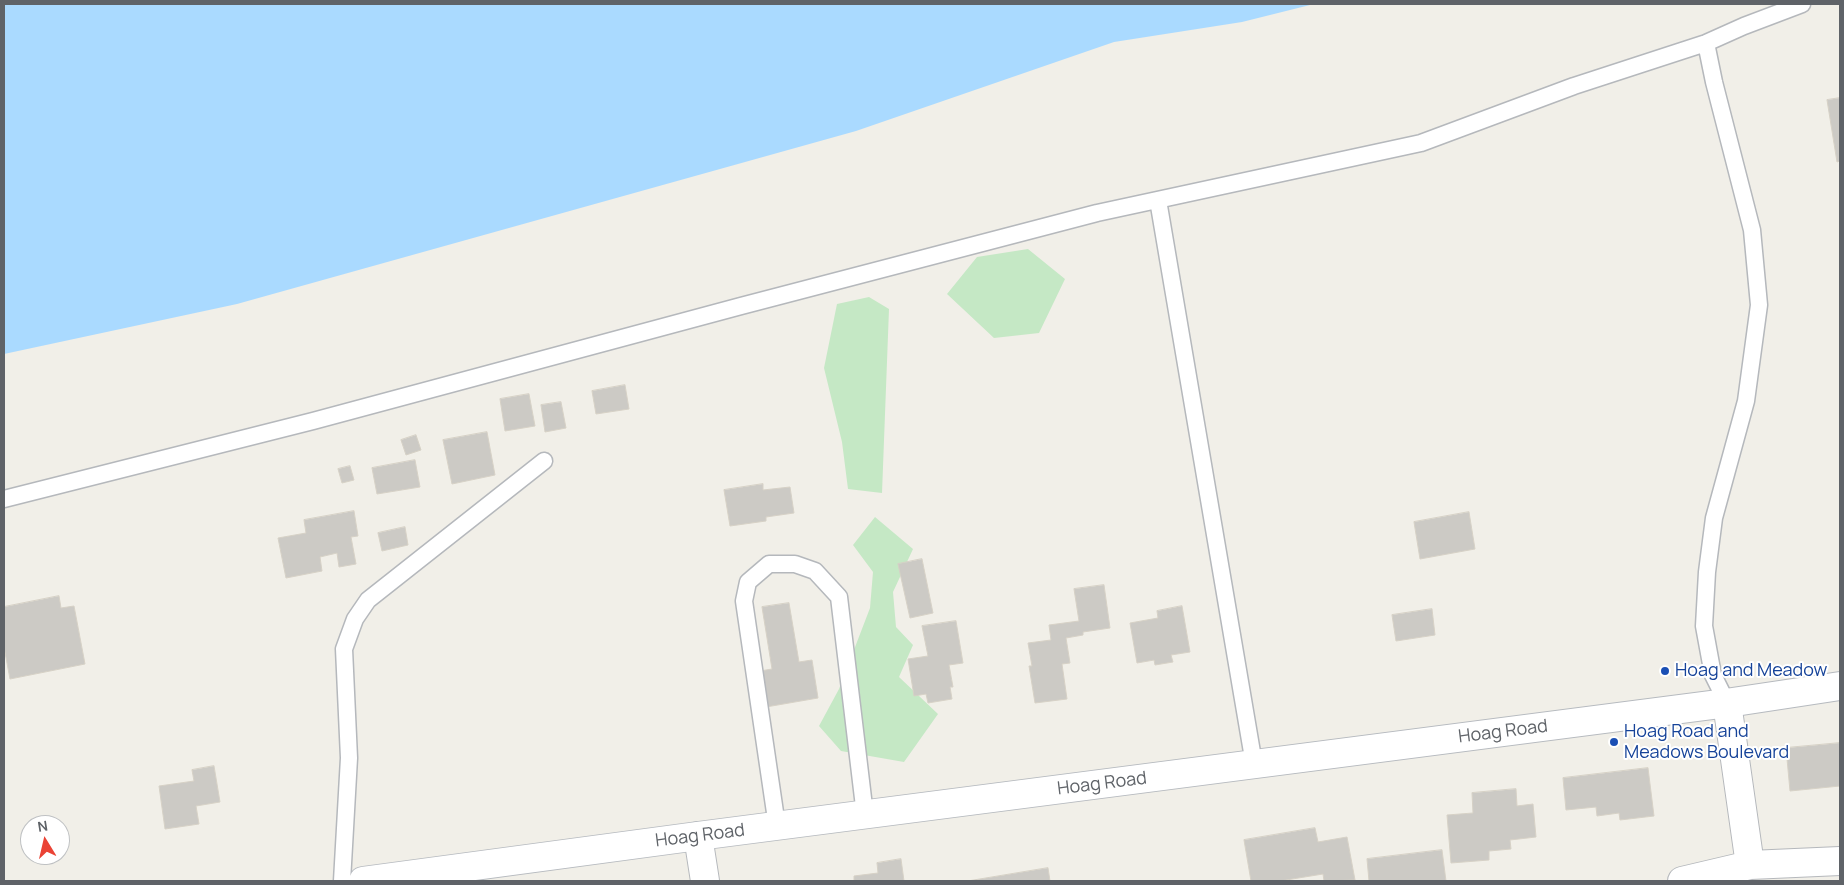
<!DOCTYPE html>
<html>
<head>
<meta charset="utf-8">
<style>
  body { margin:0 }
  #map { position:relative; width:1844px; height:885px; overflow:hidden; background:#f1efe8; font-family:Manrope,sans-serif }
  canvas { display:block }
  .frame { position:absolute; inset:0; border:5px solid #5f6368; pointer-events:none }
  .north { position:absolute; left:20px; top:815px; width:50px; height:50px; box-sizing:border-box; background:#fff; border:1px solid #bfc1c3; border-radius:50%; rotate:351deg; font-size:14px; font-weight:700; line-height:20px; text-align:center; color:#5f6368 }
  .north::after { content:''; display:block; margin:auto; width:18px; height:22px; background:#ea4335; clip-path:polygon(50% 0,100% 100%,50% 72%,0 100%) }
</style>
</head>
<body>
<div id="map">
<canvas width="1844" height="885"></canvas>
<div class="frame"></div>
<div class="north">N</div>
</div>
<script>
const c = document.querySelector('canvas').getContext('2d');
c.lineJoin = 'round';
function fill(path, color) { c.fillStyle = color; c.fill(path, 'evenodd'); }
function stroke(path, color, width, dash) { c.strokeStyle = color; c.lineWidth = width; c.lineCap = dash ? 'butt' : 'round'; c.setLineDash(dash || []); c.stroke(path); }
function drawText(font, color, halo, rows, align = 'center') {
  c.font = font + ' Manrope,sans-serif'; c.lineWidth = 4; c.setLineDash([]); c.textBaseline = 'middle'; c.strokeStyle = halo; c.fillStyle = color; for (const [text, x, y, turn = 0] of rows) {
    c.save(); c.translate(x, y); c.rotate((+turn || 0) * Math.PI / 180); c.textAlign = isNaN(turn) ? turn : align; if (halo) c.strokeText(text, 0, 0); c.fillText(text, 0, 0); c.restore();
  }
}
fill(new Path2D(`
  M1028 249 1065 279 1039 333 994 338 947 294 977 257Z
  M869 297 889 309 882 493 848 489 842 442 824 368 837 304Z
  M875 517 913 549 893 592 896 627 913 645 899 677 938 714 904 762 841 751 819 726 839 689 870 608 873 572 853 545Z`), '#c5e8c5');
fill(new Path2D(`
  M4 4H1314L1242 22 1114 42 856 131 237 304 4 354Z`), '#aadaff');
const building = new Path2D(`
  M1840 98V161L1837 162 1827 100Z
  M625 385 629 409 596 414 592 391Z
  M529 394 535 426 505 431 500 399Z
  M561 402 566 428 545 432 541 405Z
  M487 432 495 475 452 484 443 440Z
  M416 435 421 450 406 455 401 440Z
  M415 460 420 487 377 494 372 468Z
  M350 466 354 480 342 483 338 469Z
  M763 484V490L790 487 794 513 766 517V521L730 526 724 490Z
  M354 511 358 536 351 537 356 564 339 567 337 553 320 557 322 571 286 578 278 538 306 533 304 520Z
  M1469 512 1475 549 1420 559 1414 522Z
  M405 527 408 545 382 551 378 533Z
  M922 559 933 613 910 618 898 564Z
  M1104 585 1110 628 1083 632V635L1066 638 1070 663 1062 664 1067 699 1035 703 1029 666H1032L1028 643 1051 640 1049 625 1079 621 1074 589Z
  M59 596 61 608 74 606 85 664 10 679 4 647V607Z
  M789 603 799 662 812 660 818 698 766 707 760 671 772 669 762 607Z
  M1182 606 1190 652 1171 655 1173 662 1155 665 1154 660 1137 663 1130 623 1158 618 1157 611Z
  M1432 609 1435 635 1396 641 1392 615Z
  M956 621 963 663 949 665 953 687H950L952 699 928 703 926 694 914 696 908 659 928 656 922 626Z
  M1840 743V786L1790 791 1786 748Z
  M214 766 220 802 196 806 199 824 165 829 159 786 194 781 192 770Z
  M1648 768 1654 816 1620 820 1619 813 1597 816 1596 807 1566 810 1563 778Z
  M1516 789 1517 806 1533 804 1536 837 1510 840 1511 849 1489 851V860L1451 863 1447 815 1473 813 1472 793Z
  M1315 828 1318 842 1347 837 1355 880 1324 881 1323 874 1280 881H1251L1244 840Z
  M1442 850 1446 881H1369L1367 859Z
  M901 859 904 881H854V876L878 873 877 863Z
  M1048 868 1050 881H968Z`);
fill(building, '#cccac5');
stroke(building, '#d6d1c6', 1);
const lane = new Path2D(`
  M1706 43 1714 82 1752 230 1759 305 1746 401 1714 518 1707 572 1704 626 1713 675 1727 703
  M1158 200 1254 764
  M4 499 313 421 741 306 1097 213 1421 143 1574 86 1706 43 1744 26 1802 4
  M777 826 744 601 748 582 769 564H795L815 571 839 597 865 815
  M342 881 349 758 344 649 355 619 368 600 544 461`);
const street = new Path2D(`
  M1727 703 1750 865
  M698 836 705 881
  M1682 881 1750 865 1840 861`);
const secondary = new Path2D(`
  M363 881 698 836 1727 703 1840 686`);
stroke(lane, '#b5b8bc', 19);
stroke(street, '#b5b8bc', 30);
stroke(secondary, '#b6babf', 30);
stroke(lane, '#fff', 16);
stroke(street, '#fff', 28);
stroke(secondary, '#fff', 28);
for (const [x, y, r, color] of [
  [1665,671,5,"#1a4fb4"],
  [1614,742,5,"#1a4fb4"]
]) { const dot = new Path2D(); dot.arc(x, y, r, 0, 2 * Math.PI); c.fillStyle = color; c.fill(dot); stroke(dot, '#fff', 2); }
drawText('18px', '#164399', '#fff', [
  ["Hoag and Meadow",1675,671],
  ["Hoag Road and",1624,732],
  ["Meadows Boulevard",1624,753]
], 'left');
drawText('18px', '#5f6368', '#fff', [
  ["Hoag Road",1503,732,-7],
  ["Hoag Road",1102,784,-7],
  ["Hoag Road",700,836,-7]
]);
</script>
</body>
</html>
